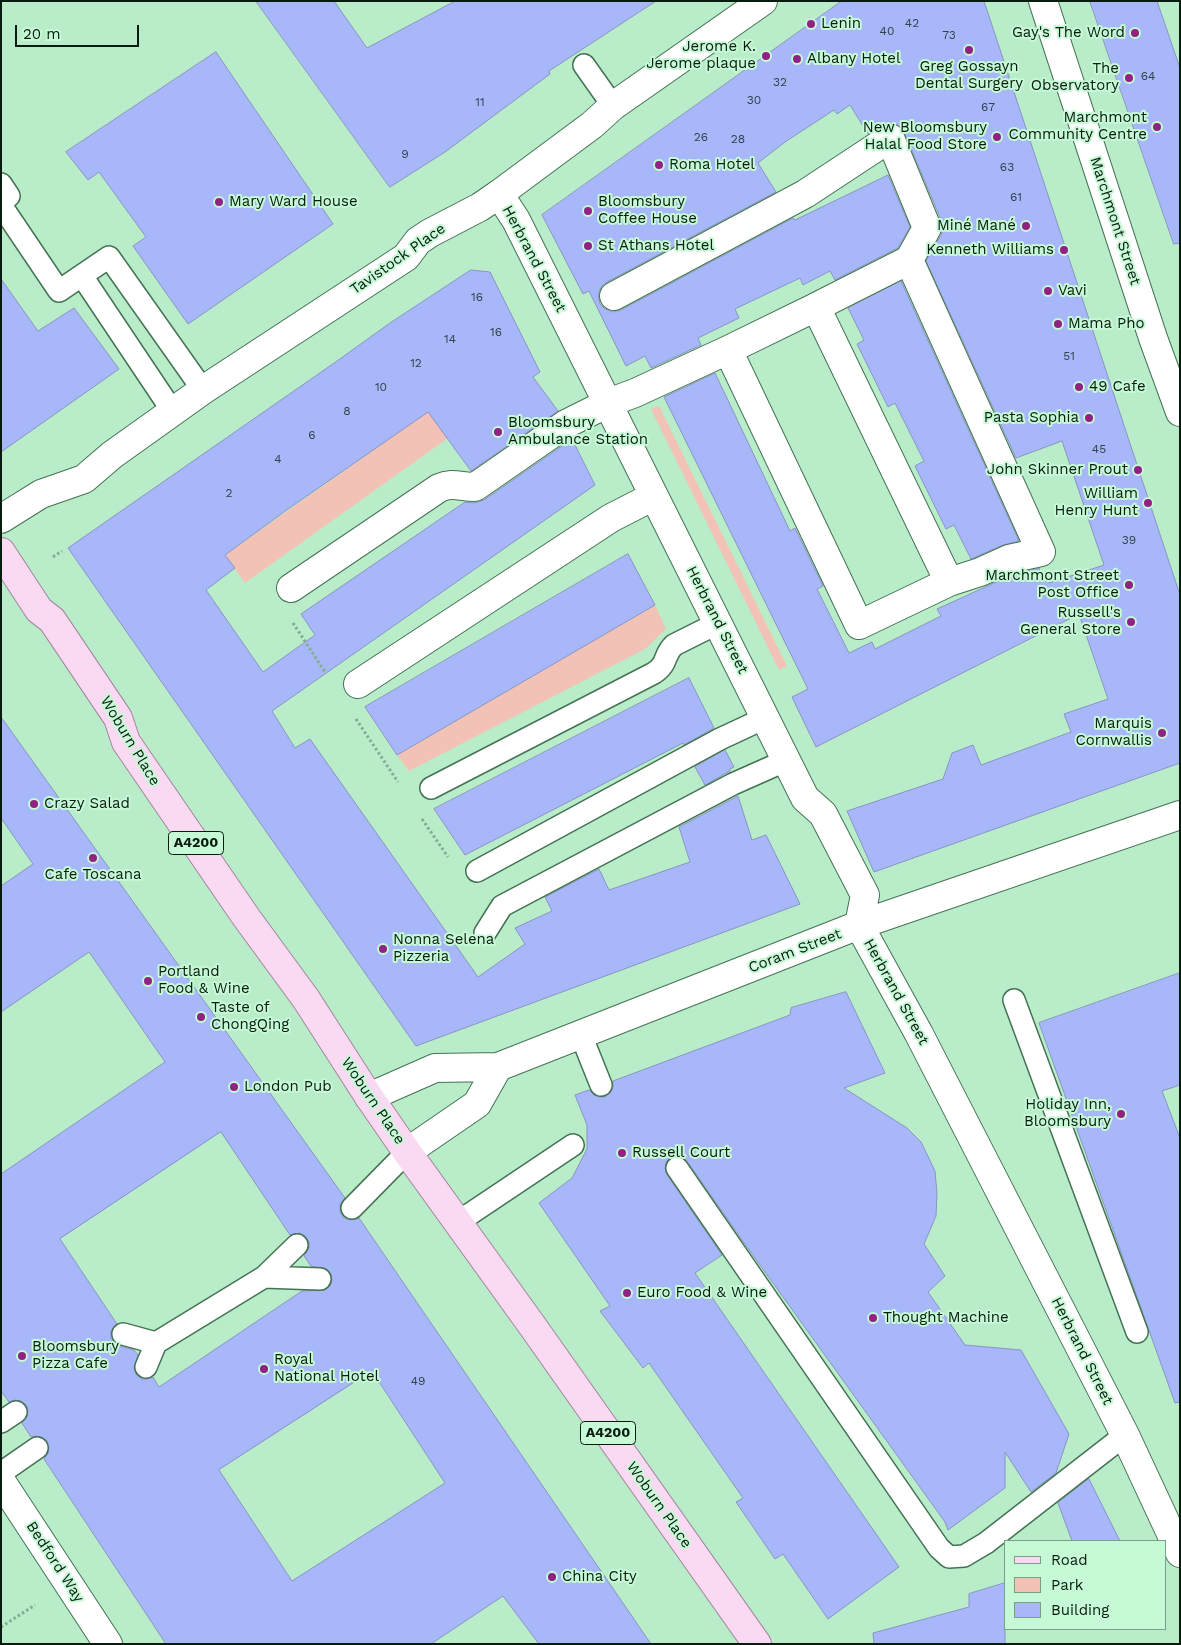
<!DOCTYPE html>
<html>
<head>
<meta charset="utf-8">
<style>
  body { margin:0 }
  #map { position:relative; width:1181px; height:1645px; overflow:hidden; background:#b9ecc8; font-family:"Work Sans",sans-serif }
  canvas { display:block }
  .frame { position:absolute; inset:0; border:2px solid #081b0f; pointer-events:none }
  .legend { position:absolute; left:1004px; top:1540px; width:162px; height:90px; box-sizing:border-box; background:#c6f9d5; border:1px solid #7aa086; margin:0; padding:6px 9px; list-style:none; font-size:15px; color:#081b0f }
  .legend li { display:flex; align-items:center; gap:10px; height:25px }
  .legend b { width:25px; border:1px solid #7aa086 }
  .scale { position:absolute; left:15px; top:25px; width:124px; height:22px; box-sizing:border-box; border:2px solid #081b0f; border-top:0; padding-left:6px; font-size:15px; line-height:18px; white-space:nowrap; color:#081b0f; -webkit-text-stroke:4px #c6f9d5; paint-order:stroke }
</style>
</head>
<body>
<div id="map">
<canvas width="1181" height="1645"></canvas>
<div class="frame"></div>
<ul class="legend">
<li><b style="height:6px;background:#fad9f2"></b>Road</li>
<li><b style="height:14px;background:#f3c2b6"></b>Park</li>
<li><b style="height:14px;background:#a8b7fa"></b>Building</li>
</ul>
<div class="scale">20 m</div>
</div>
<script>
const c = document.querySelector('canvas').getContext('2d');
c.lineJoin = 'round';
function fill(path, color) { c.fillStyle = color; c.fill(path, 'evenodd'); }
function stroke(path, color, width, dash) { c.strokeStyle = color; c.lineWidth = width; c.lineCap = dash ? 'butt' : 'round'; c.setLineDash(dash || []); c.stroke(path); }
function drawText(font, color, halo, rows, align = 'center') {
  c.font = font + ' "Work Sans",sans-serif'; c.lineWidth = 4; c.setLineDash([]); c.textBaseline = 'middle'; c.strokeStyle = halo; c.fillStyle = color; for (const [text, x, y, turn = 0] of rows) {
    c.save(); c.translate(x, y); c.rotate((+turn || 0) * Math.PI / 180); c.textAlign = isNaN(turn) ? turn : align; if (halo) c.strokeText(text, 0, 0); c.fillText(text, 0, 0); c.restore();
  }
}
fill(new Path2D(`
  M460 389 479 416 245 583 225 555Z
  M659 406 787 666 779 670 651 409Z
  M655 605 666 629 645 649 409 771 397 755Z`), '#f3c2b6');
const building = new Path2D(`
  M256 1H334L367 48 455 1H656L549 71 550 74 445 152 390 187Z
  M842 1H984L1180 595V763L874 872 847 811 943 779 952 753 973 745 981 765 1071 732 1064 714 1108 699 1079 614 816 747 792 697 808 689 664 397 715 373 790 531 795 528 823 586 817 589 849 653 872 642 875 649 941 616 937 609 1014 574 1039 568 1041 573 1043 572 1049 583 1104 565 1062 441 1016 458 926 261 941 235 943 229 942 222 904 132 898 125 890 122 881 125 868 134 850 105 837 114 834 110 785 142 758 163 776 192 607 282 601 287 598 295 600 304 605 309 613 312 621 310 793 218 795 220 888 175 910 227 898 248 835 280 830 271 803 285 800 278 735 309 739 318 698 338 701 345 651 368 645 356 626 366 589 291 583 294 542 215Z
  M1090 1H1157L1180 68V243L1174 244Z
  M216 52 333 224 188 324 133 246 146 237 99 172 88 180 66 152Z
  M471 270 490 272 540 372 533 377 558 411 471 471 428 412 288 509 225 555 235 568 206 590 263 672 315 635 301 614 465 502 474 503 484 500 572 439 595 485 272 711 295 748 310 739 478 977 525 944 515 928 552 911 545 897 599 869 609 890 690 862 679 827 738 796 752 840 766 835 800 904 416 1046 68 548 337 361 390 323Z
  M1 279 38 331 74 308 119 369 1 452Z
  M901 281 1019 541 1003 545 971 559 954 525 946 529 915 466 924 461 895 403 888 407 857 344 864 340 848 308Z
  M628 554 655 605 397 755 365 707Z
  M689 678 714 728 684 745 683 743 465 855 434 809Z
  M1 717 345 1198 340 1205V1211L343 1217 349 1220 359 1218 651 1644H539L503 1596 431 1644H166L44 1459 48 1453 49 1447 47 1441 42 1437 36 1436 31 1437 22 1423 27 1417 28 1411 27 1406 21 1401 15 1400 9 1402 1 1391V1174L165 1062 89 952 1 1012V886L33 864 1 818ZM221 1132 290 1235 300 1233 306 1237 309 1242V1248L304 1256 311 1266 327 1269 331 1274 332 1280 330 1286 325 1290 302 1291 159 1387 153 1377 147 1379H142L136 1374 134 1368 138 1355 134 1350 120 1346 114 1342 111 1337V1331L117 1324 60 1239ZM372 1371 445 1483 292 1581 219 1470Z
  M725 750 734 767 730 769V771L705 785 695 767Z
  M1180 973V1085L1162 1091 1180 1138V1402L1175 1403 1039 1023Z
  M846 992 885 1073 844 1088 907 1128 921 1142 935 1171 937 1193 936 1216 924 1244 945 1276 928 1292 965 1345 1021 1350 1069 1434 1056 1473 1031 1492 1005 1452V1488L948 1530 945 1522 742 1240 687 1161 683 1157 676 1156 670 1158 666 1162 665 1169 667 1175 722 1255 695 1273 899 1567 828 1619 783 1554 775 1559 736 1502 743 1498 649 1363 643 1368 600 1311 610 1306 539 1203 572 1178 587 1149V1125L575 1095 589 1090 594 1095 599 1097H605L611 1092 613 1087V1081L790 1015 791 1008Z
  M1089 1479 1120 1541H1072L1058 1503Z
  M1005 1583V1644H874L873 1633 969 1607V1594Z`);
fill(building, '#a8b7fa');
stroke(building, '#8894c4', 1);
const service = new Path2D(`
  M584 65 613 106
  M1 184 9 196 1 201
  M1 205 59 291 109 257 203 390
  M82 276 173 412
  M431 788 654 673C669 663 663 655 674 645L718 623
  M477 871 720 739 765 718
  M485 933 502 906 733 784 787 760
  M1014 1000 1137 1332
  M581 1035 601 1085
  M677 1168 939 1548 949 1557 964 1556 986 1543 1125 1435
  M352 1208 407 1152
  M458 1222 573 1145
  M264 1277 320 1279
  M123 1334 156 1343
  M146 1367 156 1343 264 1277 297 1245
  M1 1422 16 1412
  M1 1473 37 1448`);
const minor = new Path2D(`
  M1043 1 1153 338 1180 412
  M499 194 516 220 805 798 823 814 865 895 859 925 919 1034 1125 1435 1180 1553
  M614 296 805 194 890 138 927 228 909 260
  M728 350 859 625 949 582 980 572 1009 559 1041 552 909 260 816 307
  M291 588 439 488C453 482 460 487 475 487L566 424 608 403 635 393 728 350 816 307 949 582
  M358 684 611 518 654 496
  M369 1097 435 1068 498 1067 859 925 1180 815
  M407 1152 477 1104 498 1067
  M1 1481 108 1644`);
const tertiary = new Path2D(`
  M1 519 41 494 84 479 112 455 203 390 406 257 418 241 430 233 480 207 499 194 592 125 613 106 763 1`);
const primary = new Path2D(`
  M1 552 39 610 52 620 118 718 126 742 246 917 306 999 369 1097 407 1152 531 1324 757 1644`);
stroke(service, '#447354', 24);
stroke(minor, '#447354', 30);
stroke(tertiary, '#447354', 30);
stroke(primary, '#a3869d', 30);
stroke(new Path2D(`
  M53 557 62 551
  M293 623 325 672
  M356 719 398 782
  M422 819 448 857
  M1 1627 35 1605`), '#84ad90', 3, [2.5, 2.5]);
stroke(service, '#fff', 21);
stroke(minor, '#fff', 28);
stroke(tertiary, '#fff', 28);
stroke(primary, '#fad9f2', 28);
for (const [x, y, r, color] of [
  [811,24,5,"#912182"],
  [1135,33,5,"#912182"],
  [969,50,5,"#912182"],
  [766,56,5,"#912182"],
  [797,59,5,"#912182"],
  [1129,78,5,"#912182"],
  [1157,127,5,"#912182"],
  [997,137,5,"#912182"],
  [659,165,5,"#912182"],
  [219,202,5,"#912182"],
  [588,211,5,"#912182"],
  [1026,226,5,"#912182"],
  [588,246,5,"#912182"],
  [1064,250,5,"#912182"],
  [1048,291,5,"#912182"],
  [1058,324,5,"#912182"],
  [1079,387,5,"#912182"],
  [1089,418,5,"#912182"],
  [498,432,5,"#912182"],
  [1138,470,5,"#912182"],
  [1148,503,5,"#912182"],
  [1129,585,5,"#912182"],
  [1131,622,5,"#912182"],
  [1162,733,5,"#912182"],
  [34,804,5,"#912182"],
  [93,858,5,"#912182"],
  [383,949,5,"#912182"],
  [148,981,5,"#912182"],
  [201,1017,5,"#912182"],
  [234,1087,5,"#912182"],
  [1121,1114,5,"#912182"],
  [622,1153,5,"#912182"],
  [627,1293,5,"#912182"],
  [873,1318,5,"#912182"],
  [22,1356,5,"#912182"],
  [264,1369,5,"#912182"],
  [552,1577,5,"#912182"]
]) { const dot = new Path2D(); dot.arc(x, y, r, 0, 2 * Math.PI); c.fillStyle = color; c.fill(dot); stroke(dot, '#c6f9d5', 2); }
drawText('12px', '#30424a', null, [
  ["42",912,23],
  ["40",887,31],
  ["73",949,35],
  ["64",1148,76],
  ["32",780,82],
  ["30",754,100],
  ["11",480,102],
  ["67",988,107],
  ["26",701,137],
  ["28",738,139],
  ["9",405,154],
  ["63",1007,167],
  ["61",1016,197],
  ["16",477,297],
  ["16",496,332],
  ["14",450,339],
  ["51",1069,356],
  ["12",416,363],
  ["10",381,387],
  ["8",347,411],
  ["6",312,435],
  ["45",1099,449],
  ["4",278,459],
  ["2",229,493],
  ["39",1129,540],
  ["49",418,1381]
]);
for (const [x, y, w] of [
  [196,843,55],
  [608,1433,55]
]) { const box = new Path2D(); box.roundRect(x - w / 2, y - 11.5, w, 23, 4); c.fillStyle = '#c6f9d5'; c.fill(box); stroke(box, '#081b0f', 1); }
drawText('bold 14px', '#081b0f', null, [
  ["A4200",196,843],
  ["A4200",608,1433]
]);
drawText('15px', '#081b0f', '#c6f9d5', [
  ["Lenin",821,24],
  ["Gay's The Word",1125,33,"right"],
  ["Jerome K.",756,47,"right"],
  ["Jerome plaque",756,64,"right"],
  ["Albany Hotel",807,59],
  ["Greg Gossayn",969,67,"center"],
  ["Dental Surgery",969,84,"center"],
  ["The",1119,69,"right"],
  ["Observatory",1119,86,"right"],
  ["Marchmont",1147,118,"right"],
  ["Community Centre",1147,135,"right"],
  ["New Bloomsbury",987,128,"right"],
  ["Halal Food Store",987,145,"right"],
  ["Roma Hotel",669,165],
  ["Mary Ward House",229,202],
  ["Bloomsbury",598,202],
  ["Coffee House",598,219],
  ["Miné Mané",1016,226,"right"],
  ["St Athans Hotel",598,246],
  ["Kenneth Williams",1054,250,"right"],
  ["Vavi",1058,291],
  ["Mama Pho",1068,324],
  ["49 Cafe",1089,387],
  ["Pasta Sophia",1079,418,"right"],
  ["Bloomsbury",508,423],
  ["Ambulance Station",508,440],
  ["John Skinner Prout",1128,470,"right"],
  ["William",1138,494,"right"],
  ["Henry Hunt",1138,511,"right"],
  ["Marchmont Street",1119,576,"right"],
  ["Post Office",1119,593,"right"],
  ["Russell's",1121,613,"right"],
  ["General Store",1121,630,"right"],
  ["Marquis",1152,724,"right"],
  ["Cornwallis",1152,741,"right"],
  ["Crazy Salad",44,804],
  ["Cafe Toscana",93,875,"center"],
  ["Nonna Selena",393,940],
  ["Pizzeria",393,957],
  ["Portland",158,972],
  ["Food & Wine",158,989],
  ["Taste of",211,1008],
  ["ChongQing",211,1025],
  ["London Pub",244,1087],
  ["Holiday Inn,",1111,1105,"right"],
  ["Bloomsbury",1111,1122,"right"],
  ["Russell Court",632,1153],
  ["Euro Food & Wine",637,1293],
  ["Thought Machine",883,1318],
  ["Bloomsbury",32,1347],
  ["Pizza Cafe",32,1364],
  ["Royal",274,1360],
  ["National Hotel",274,1377],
  ["China City",562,1577]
], 'left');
drawText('15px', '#081b0f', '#c6f9d5', [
  ["Marchmont Street",1115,221,72],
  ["Tavistock Place",398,259,-35],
  ["Herbrand Street",534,259,62],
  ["Herbrand Street",717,620,63],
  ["Woburn Place",130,741,59],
  ["Coram Street",795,951,-21],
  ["Herbrand Street",896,992,61],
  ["Woburn Place",373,1101,56],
  ["Herbrand Street",1082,1351,63],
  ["Woburn Place",659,1505,55],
  ["Bedford Way",55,1562,57]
]);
</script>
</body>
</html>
